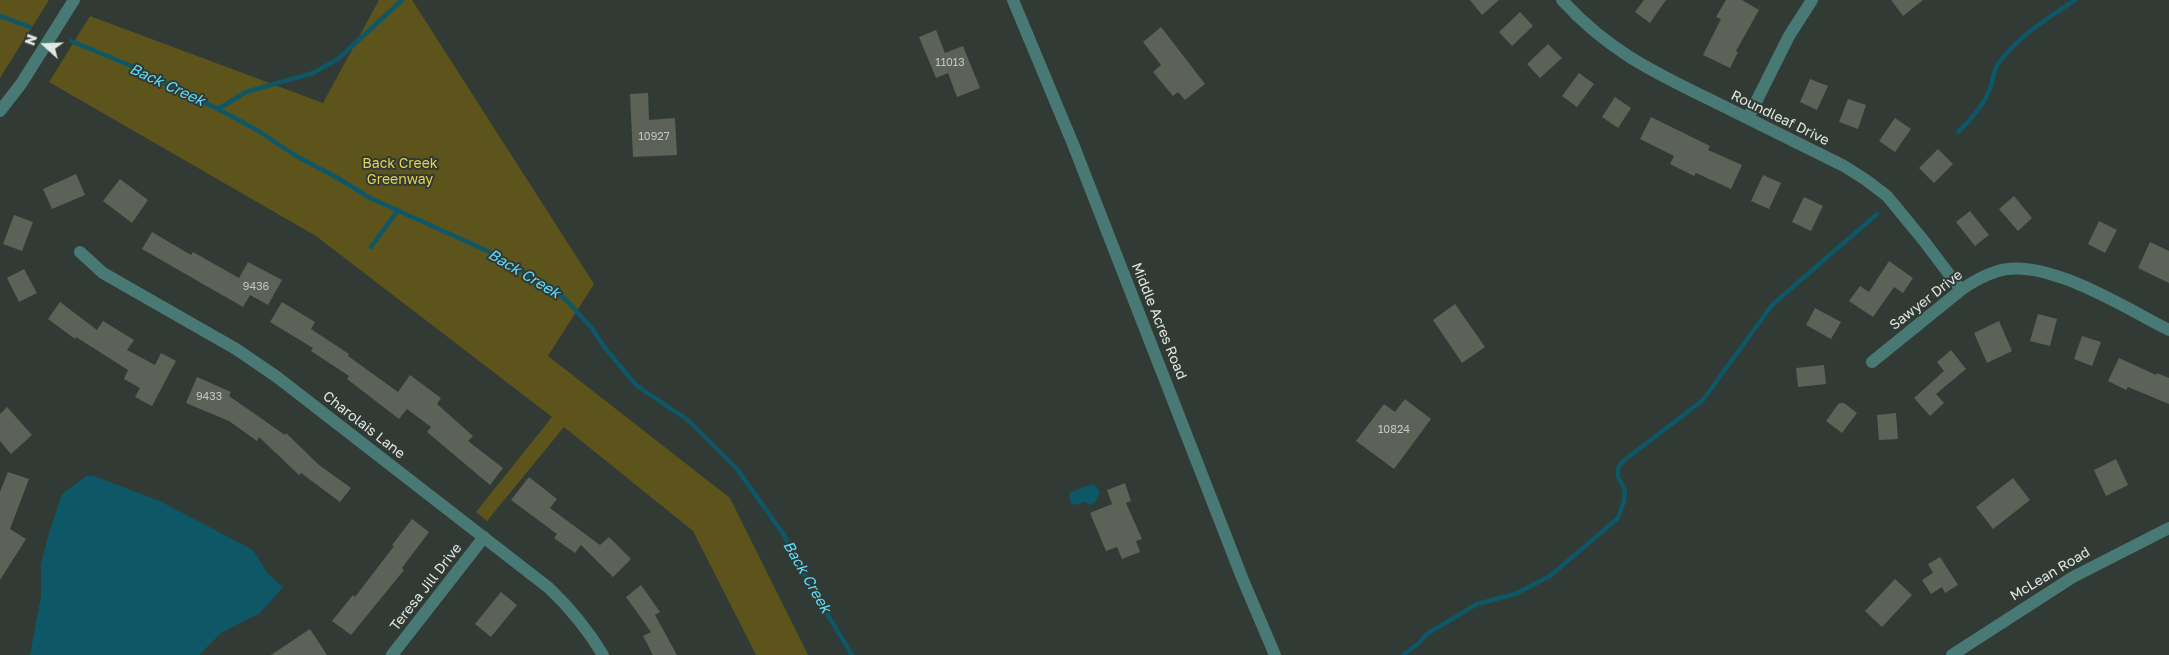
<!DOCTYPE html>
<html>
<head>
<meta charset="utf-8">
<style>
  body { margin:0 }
  #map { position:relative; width:2169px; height:655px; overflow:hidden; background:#313a34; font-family:"Golos Text",sans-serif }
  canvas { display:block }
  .north { position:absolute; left:20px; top:20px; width:50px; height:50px; -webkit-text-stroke:4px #313a34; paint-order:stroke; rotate:290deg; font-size:14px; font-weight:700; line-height:20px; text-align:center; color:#e1e7e3 }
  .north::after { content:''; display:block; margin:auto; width:18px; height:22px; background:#e1e7e3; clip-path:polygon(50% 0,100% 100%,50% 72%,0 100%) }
</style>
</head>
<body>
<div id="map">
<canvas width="2169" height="655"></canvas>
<div class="north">N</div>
</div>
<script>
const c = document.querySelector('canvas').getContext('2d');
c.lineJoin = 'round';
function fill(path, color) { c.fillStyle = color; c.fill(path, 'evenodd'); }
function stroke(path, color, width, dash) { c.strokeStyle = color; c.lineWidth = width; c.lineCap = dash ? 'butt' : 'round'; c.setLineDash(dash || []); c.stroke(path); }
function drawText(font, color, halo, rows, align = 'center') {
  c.font = font + ' "Golos Text",sans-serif'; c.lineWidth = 4; c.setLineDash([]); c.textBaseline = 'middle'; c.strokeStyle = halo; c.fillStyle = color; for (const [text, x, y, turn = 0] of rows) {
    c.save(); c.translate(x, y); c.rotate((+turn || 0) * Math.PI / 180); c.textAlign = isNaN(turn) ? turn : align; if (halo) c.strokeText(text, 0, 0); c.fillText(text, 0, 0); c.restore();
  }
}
fill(new Path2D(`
  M0 0H49L0 78Z
  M379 0H412L594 284 548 356 730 498 808 655H756L693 531 564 427 487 521 476 512 552 417 316 236 49 82 90 16 323 103Z`), '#5d541c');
fill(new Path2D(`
  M86 476H94L160 501 253 550 268 574 283 587 260 613 221 633 199 655H30L41 596V564L48 536 62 494Z
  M1092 484 1097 487 1100 493 1095 503 1090 505 1085 502 1075 505 1071 503 1069 496 1071 492Z`), '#0d5766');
stroke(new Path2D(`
  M0 16 30 27
  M71 41 141 70 151 77 218 109 257 130 296 156 336 177 370 198 492 253 511 266 521 270 565 299 591 327 605 348 636 385 689 421 737 469 784 535 812 589 852 655
  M218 109 246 92 313 73 338 59 402 0
  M1958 132C1971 120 1983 106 1990 89 1993 81 1993 71 1998 64 2017 37 2048 18 2075 0
  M371 247 398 210
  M1403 655 1419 643 1427 634 1477 604 1515 594 1550 576 1618 518 1624 501 1625 490 1618 477V468L1622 462 1703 400 1772 305 1877 214`), '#0d5766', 4.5);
fill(new Path2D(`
  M1470 0H1499L1482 15Z
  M1644 0H1666L1650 23 1635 12Z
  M1726 0H1742L1759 10 1736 51 1738 52 1730 68 1703 55 1721 19 1716 17Z
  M1891 0H1923L1903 16Z
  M1520 12 1533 26 1512 46 1499 32Z
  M1161 27 1205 84 1185 100 1178 92 1173 96 1153 72 1161 65 1143 42Z
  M936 30 945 53 963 46 980 88 957 97 948 73 936 78 919 37Z
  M1548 44 1562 58 1540 78 1527 64Z
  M1579 73 1594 84 1577 107 1562 96Z
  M1810 79 1828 86 1817 110 1800 102Z
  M648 93 649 120 675 118 677 155 633 157 630 94Z
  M1615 97 1631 108 1618 128 1602 117Z
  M1848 99 1866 105 1858 129 1839 122Z
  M1651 117 1710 146 1708 150 1742 165 1731 189 1696 173 1694 176 1670 164 1674 156 1640 139Z
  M1895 118 1911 129 1895 152 1879 141Z
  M1938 149 1953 164 1934 183 1919 168Z
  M76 174 85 195 52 209 43 189Z
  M1763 175 1781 183 1769 209 1751 201Z
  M120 179 148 200 132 223 103 201Z
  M2014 196 2032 218 2018 231 1999 209Z
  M1804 197 1823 206 1811 231 1792 222Z
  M1970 211 1989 235 1975 246 1956 222Z
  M14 215 33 222 22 251 3 244Z
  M2099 221 2117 230 2105 253 2088 244Z
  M152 232 191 255 193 252 239 278 248 262 282 280 268 305 250 295 243 307 142 249Z
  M2150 242 2169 251V283L2138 268Z
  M1889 261 1913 278 1903 293 1894 287 1873 317 1849 301 1860 286 1869 292Z
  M24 269 37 293 19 302 7 278Z
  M60 302 97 330 103 321 134 340 127 350 155 365 161 353 176 361 152 406 135 397 140 388 124 379 128 370 76 337 75 339 48 319Z
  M282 302 315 322 311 329 349 354 348 356 398 392 410 375 441 398 437 404 473 436 468 441 503 468 490 485 427 432 431 427 407 409 399 419 347 379 349 376 311 351 313 348 270 322Z
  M1455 304 1485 347 1462 363 1433 320Z
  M1815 308 1841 322 1831 339 1806 325Z
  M2038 314 2057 319 2050 346 2030 341Z
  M1999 321 2012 351 1987 363 1974 333Z
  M2082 336 2101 342 2092 366 2074 359Z
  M1951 350 1966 369 1936 394 1944 403 1930 416 1914 398 1944 371 1937 362Z
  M2119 358 2156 375 2157 373 2169 378V404L2128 387 2126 390 2108 381Z
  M1824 365 1826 384 1798 387 1796 368Z
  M197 377 231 392 229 396 285 435 286 433 319 465 351 488 340 502 301 473 299 475 259 437 257 441 229 421 186 403Z
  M1405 399 1431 419 1394 469 1356 441 1384 404 1395 412Z
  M1839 403H1844L1857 413 1842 433 1826 421Z
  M7 407 32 435 11 454 0 441V414Z
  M1896 413 1898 439 1879 440 1877 415Z
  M2116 459 2128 485 2106 496 2094 470Z
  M8 472 29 479 10 529 26 539 0 580V492Z
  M529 477 557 499 550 508 600 545 609 537 631 559 613 577 581 545 575 553 554 538 557 534 511 500Z
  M2013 478 2030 500 1993 529 1976 507Z
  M1125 483 1131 501 1126 503 1142 539 1136 541 1140 552 1122 559 1117 547 1106 551 1090 513 1112 504 1107 490Z
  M412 519 429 532 402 568 404 570 351 635 332 621 353 595 355 597 394 546 392 545Z
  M1940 557 1958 585 1945 593 1942 587 1931 594 1922 580 1933 573 1928 564Z
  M1895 579 1912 595 1882 627 1865 611Z
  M641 585 660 612 655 615 677 655H653L643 636 651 632 626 597Z
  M501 592 517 605 491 637 475 624Z
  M310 629 327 655H271Z`), '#5d6258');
stroke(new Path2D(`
  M1013 0 1073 144 1243 580 1275 655
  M1562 0C1610 53 1658 74 1721 105 1762 125 1803 146 1844 166L1866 180 1887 196 1924 241 1961 290
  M0 111 21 84 74 0
  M1748 118 1789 36 1812 0
  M80 252 103 273 236 349 277 377 549 588C570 608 588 630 603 655
  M1872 362 1961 290C1972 282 1985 275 1998 271 2045 256 2127 309 2169 330
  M392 655 484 537
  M1952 655 2073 577 2169 528`), '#497974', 12);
drawText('11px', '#c0c6c0', null, [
  ["11013",950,63],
  ["10927",654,137],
  ["9436",256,287],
  ["9433",209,397],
  ["10824",1394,430]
]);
drawText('14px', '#e1e7e3', '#313a34', [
  ["Roundleaf Drive",1780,118,26],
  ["Sawyer Drive",1926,300,-38],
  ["Middle Acres Road",1159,321,68],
  ["Charolais Lane",364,425,38],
  ["McLean Road",2050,574,-31],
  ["Teresa Jill Drive",426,587,-52]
]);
drawText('14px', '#e5d04f', '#313a34', [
  ["Back Creek",400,164],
  ["Greenway",400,180]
]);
drawText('italic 15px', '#5ddbfa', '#313a34', [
  ["Back Creek",167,85,25],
  ["Back Creek",524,274,31],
  ["Back Creek",807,577,60]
]);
</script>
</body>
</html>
